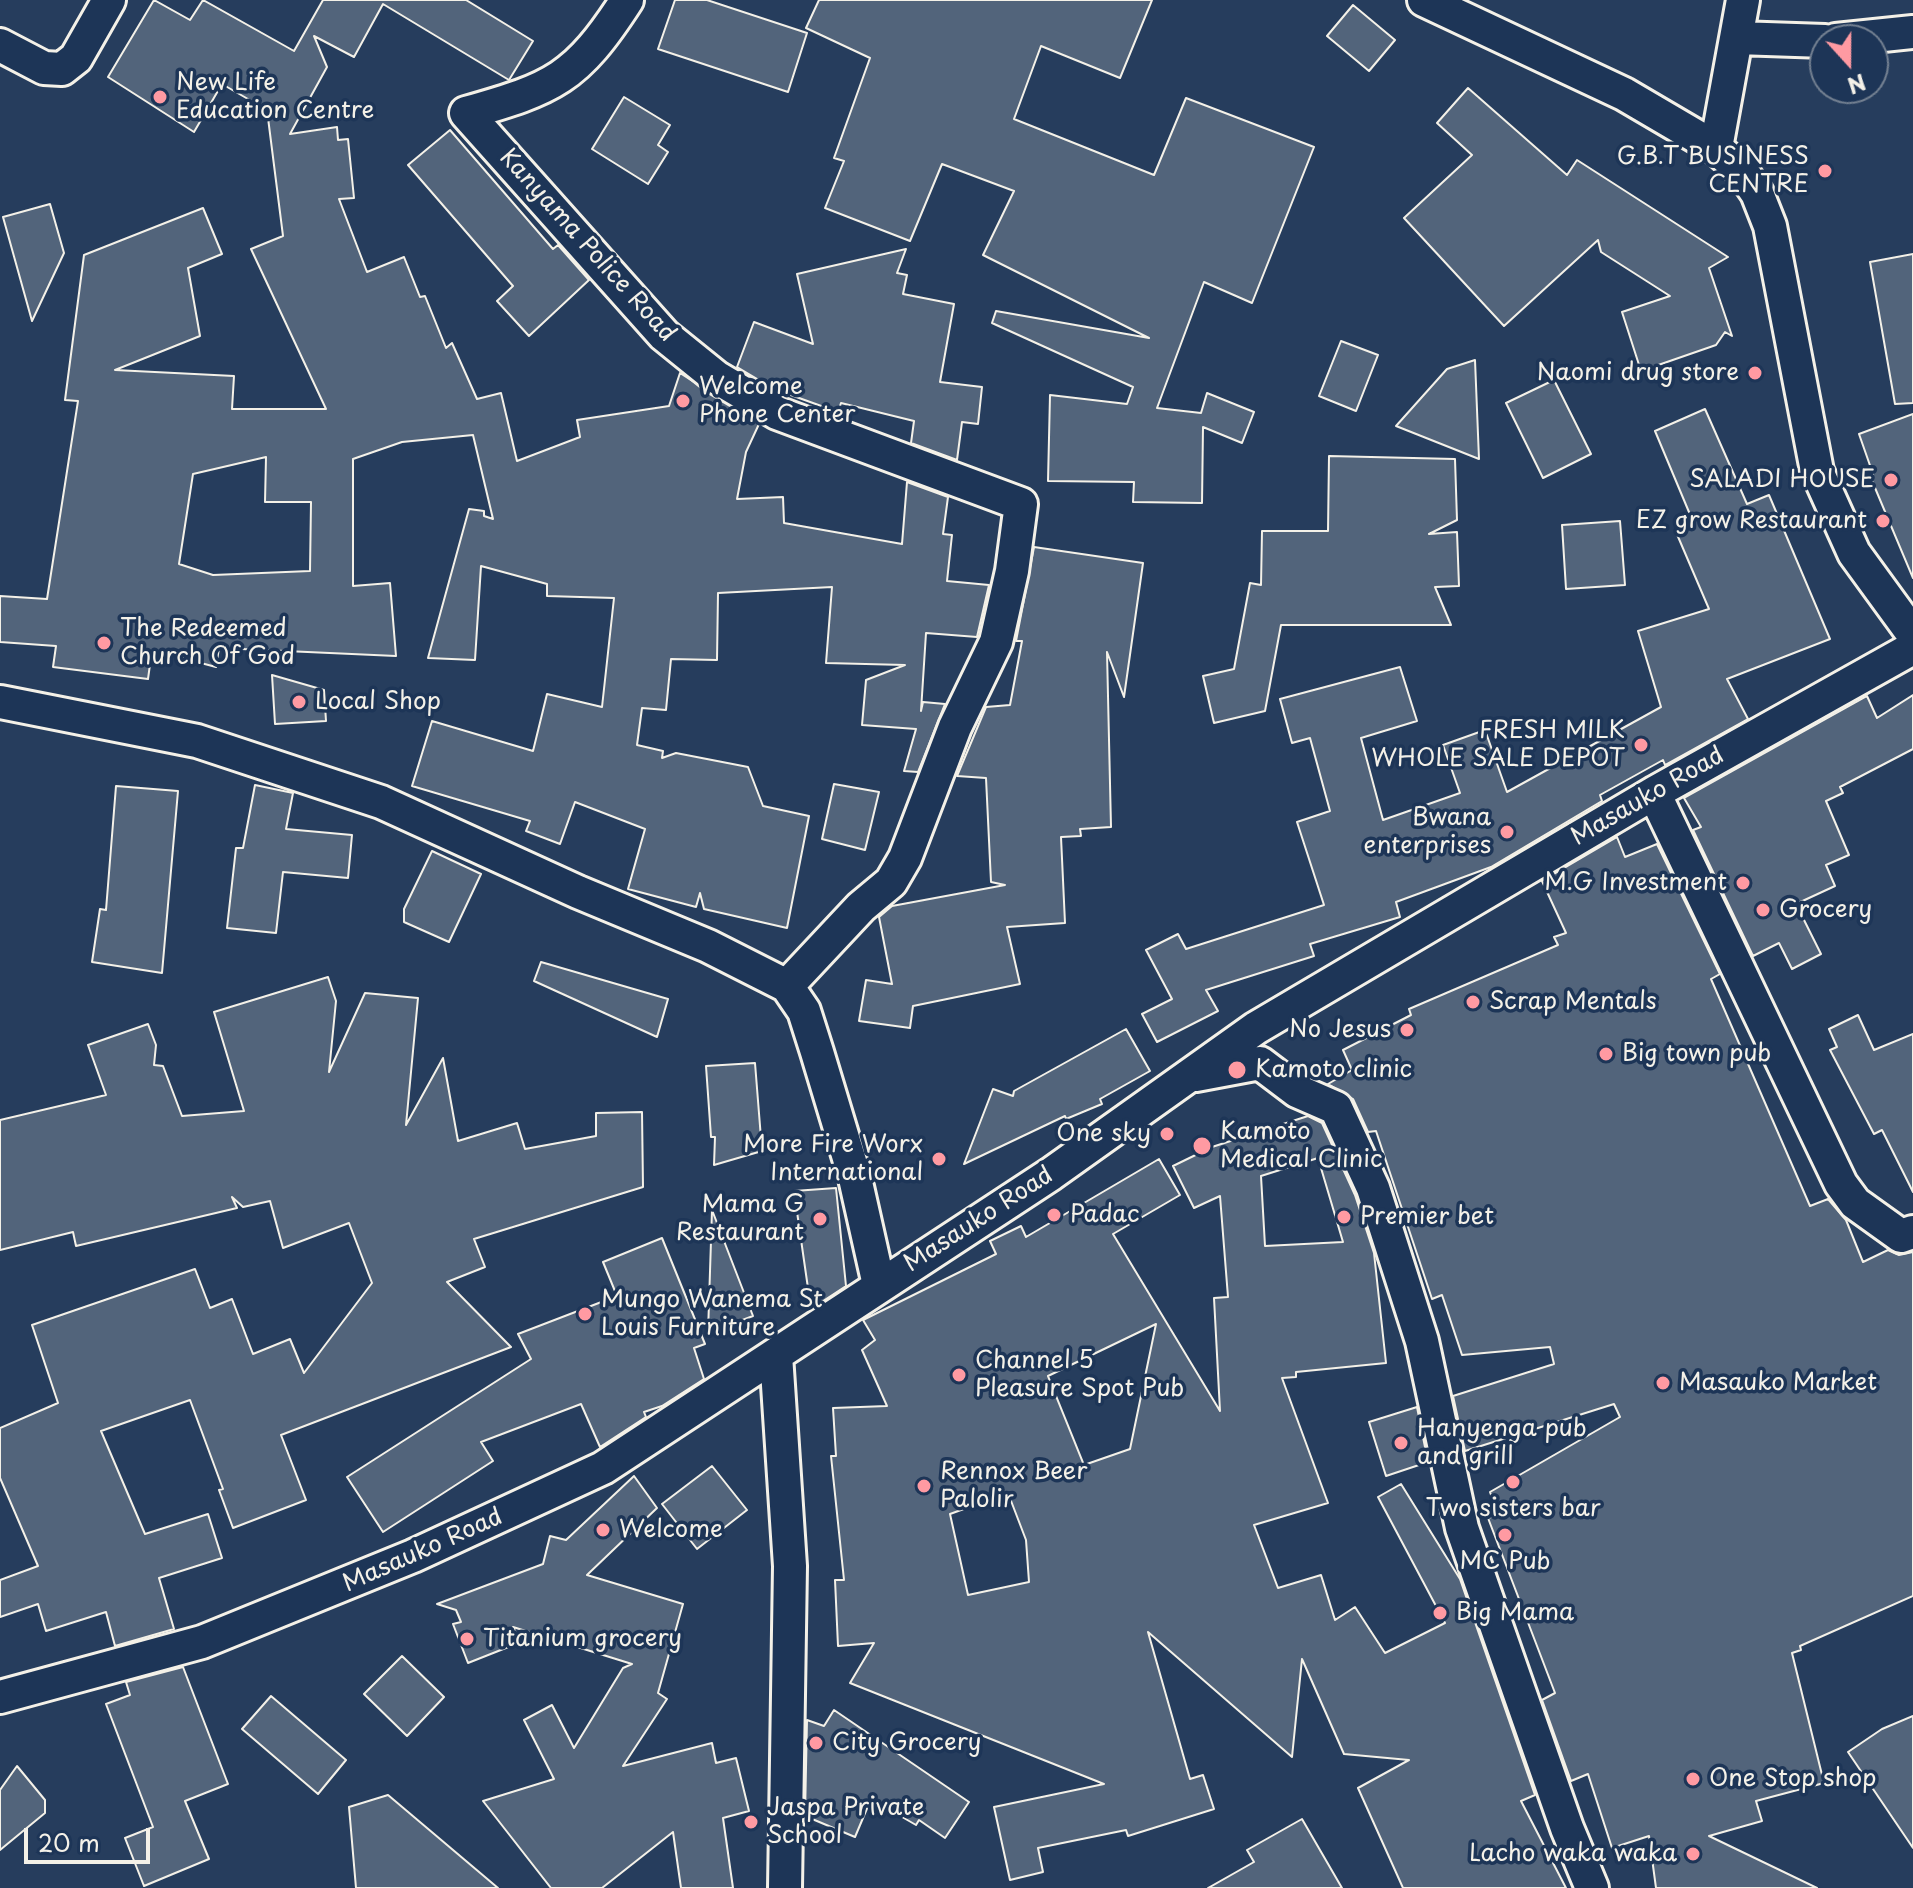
<!DOCTYPE html>
<html>
<head>
<meta charset="utf-8">
<style>
  body { margin:0 }
  #map { position:relative; width:1913px; height:1888px; overflow:hidden; background:#263d5d; font-family:"Playpen Sans",sans-serif }
  canvas { display:block }
  .north { position:absolute; left:1809px; top:24px; width:80px; height:80px; box-sizing:border-box; background:#1d3557; border:2px solid #738091; border-radius:50%; rotate:159deg; font-size:22px; font-weight:700; line-height:32px; text-align:center; color:#f4f1e8 }
  .north::after { content:''; display:block; margin:auto; width:28px; height:36px; background:#ff9aa2; clip-path:polygon(50% 0,100% 100%,50% 72%,0 100%) }
  .scale { position:absolute; left:24px; top:1828px; width:126px; height:36px; box-sizing:border-box; border:4px solid #f4f1e8; border-top:0; padding-left:10px; font-size:24px; line-height:28px; white-space:nowrap; color:#f4f1e8; -webkit-text-stroke:6px #1d3557; paint-order:stroke }
</style>
</head>
<body>
<div id="map">
<canvas width="1913" height="1888"></canvas>
<div class="north">N</div>
<div class="scale">20 m</div>
</div>
<script>
const c = document.querySelector('canvas').getContext('2d');
c.lineJoin = 'round';
function fill(path, color) { c.fillStyle = color; c.fill(path, 'evenodd'); }
function stroke(path, color, width, dash) { c.strokeStyle = color; c.lineWidth = width; c.lineCap = dash ? 'butt' : 'round'; c.setLineDash(dash || []); c.stroke(path); }
function drawText(font, color, halo, rows, align = 'center') {
  c.font = font + ' "Playpen Sans",sans-serif'; c.lineWidth = 7; c.setLineDash([]); c.textBaseline = 'middle'; c.strokeStyle = halo; c.fillStyle = color; for (const [text, x, y, turn = 0] of rows) {
    c.save(); c.translate(x, y); c.rotate((+turn || 0) * Math.PI / 180); c.textAlign = isNaN(turn) ? turn : align; if (halo) c.strokeText(text, 0, 0); c.fillText(text, 0, 0); c.restore();
  }
}
const building = new Path2D(`
  M154 0 190 20 203 0 294 51 323 0H466L533 41 509 80 383 4 354 57 314 36 327 67 290 134 337 127 338 140 348 139 354 198 339 199 367 272 404 257 420 297 425 296 446 348 452 343 477 399 501 393 517 461 580 437 577 420 669 406 680 373 759 424 746 452 737 499 783 497 784 523 902 544 907 482 948 497 943 534 952 535 947 581 989 585 977 637 926 633 921 711 923 702 945 704 918 772 904 771 916 729 862 725 866 680 905 665 826 663 832 587 718 593 717 660 671 659 666 710 642 708 637 745 663 751 662 758 676 753 748 767 763 806 809 816 787 928 704 909 700 893 696 907 628 889 645 829 575 802 560 844 526 831 530 821 412 786 432 721 533 751 547 694 602 707 614 598 547 596V584L481 566 475 660 428 658 469 509 484 511V516L493 519 473 435 402 442 353 459V586L390 583 396 656 219 648 216 667 152 650 148 679 53 667 56 646 0 642V596L47 599 78 401 65 400 84 255 203 208 222 254 188 268 200 336 115 370 234 376 232 409H326L251 249 283 236 267 110 222 84 194 132 108 77ZM266 457 265 502H311L310 571 213 575 179 564 193 474Z
  M675 0H707L807 33 788 92 658 49Z
  M819 0H1152L1120 78 1041 46 1014 119 1154 175 1186 98 1314 147 1252 303 1204 282 1157 408 1201 413 1207 393 1254 412 1242 443 1203 427 1202 503 1133 502 1134 482 1048 481 1050 395 1127 404 1133 387 992 323 996 311 1149 338 983 255 1014 191 942 164 910 241 825 208 844 161 834 158 870 58 806 28Z
  M1353 5 1395 40 1369 71 1327 36Z
  M1468 88 1567 175 1577 160 1728 257 1709 268 1732 336 1725 332 1716 345 1641 371 1622 312 1670 296 1601 252 1598 240 1504 326 1404 218 1472 155 1437 123Z
  M624 97 670 125 658 145 668 152 648 184 592 149Z
  M450 130 553 249 558 245 589 280 529 336 497 301 513 286 408 165Z
  M50 204 64 253 32 321 3 217Z
  M906 249 897 273 907 275 903 294 954 304 940 382 982 387 978 424 962 422 957 460 911 443 914 421 841 403 838 412 774 389 737 367 754 322 813 344 797 274Z
  M1913 254V403L1895 404 1870 262Z
  M1341 341 1378 355 1356 411 1319 396Z
  M1475 360 1479 459 1396 426 1447 369Z
  M1554 380 1591 454 1543 478 1506 403Z
  M1705 409 1747 504 1769 495 1830 639 1727 679 1748 719 1665 765 1663 760 1600 795 1602 801 1491 867 1396 902 1400 917 1310 944 1314 956 1206 990 1218 1011 1157 1042 1142 1014 1172 999 1146 950 1178 934 1186 949 1324 905 1297 822 1330 811 1310 738 1292 743 1280 699 1400 667 1417 721 1361 738 1383 820 1460 793 1443 745 1485 730 1507 792 1661 707 1638 631 1709 609 1676 532 1694 524 1655 431Z
  M1913 414V578L1870 476 1873 474 1859 434Z
  M1329 456 1455 459 1457 520 1429 534 1457 532 1459 586 1435 587 1451 625H1281L1265 711 1214 723 1203 676 1234 669 1250 583 1261 585 1262 531H1328Z
  M1620 521 1625 585 1566 589 1562 525Z
  M1034 547 1143 563 1124 697 1107 652 1111 827 1080 829 1081 836 1061 837 1065 923 1007 927 1020 984 913 1006 910 1028 859 1021 866 980 892 984 879 917 892 906 1005 885 991 882 986 778 957 776 986 707 1010 705 1022 641H1016Z
  M272 675 324 690 326 721 275 724Z
  M1913 695V749L1840 787 1843 793 1826 801 1849 855 1826 865 1835 886 1796 904 1821 954 1792 969 1779 943 1753 956 1693 830 1701 827 1684 798 1867 696 1877 718Z
  M834 784 879 792 865 850 822 839Z
  M255 785 293 793 286 829 352 835 348 878 283 872 276 933 227 928 236 848H243Z
  M116 786 178 791 162 973 92 962 100 909 106 910Z
  M1617 837 1625 857 1657 844 1720 974 1711 979 1810 1206 1828 1199 1846 1220 1863 1262 1888 1250 1899 1255 1913 1252V1596L1800 1646 1801 1650 1792 1653 1824 1783 1756 1801 1762 1821 1709 1836 1817 1888H1656L1649 1836 1612 1848 1588 1774 1571 1781 1542 1700 1555 1693 1488 1518 1498 1515 1490 1492 1620 1417 1614 1404 1465 1451 1453 1396 1554 1364 1550 1347 1462 1355 1442 1295 1432 1299 1376 1131 1368 1132 1353 1099 1328 1084 1352 1070 1343 1050 1411 1015 1409 1009 1558 945 1554 937 1566 933 1542 881Z
  M432 851 481 874 449 942 404 922V909Z
  M541 962 668 999 657 1037 534 981Z
  M328 977 336 1001 329 1072 365 993 418 998 406 1125 443 1058 458 1141 517 1123 525 1149 596 1136V1113L642 1112 643 1187 474 1239 485 1267 447 1282 511 1347 281 1435 306 1500 233 1528 219 1490 223 1489 190 1400 101 1431 145 1534 208 1514 222 1558 159 1578 174 1629 115 1646 106 1612 46 1631 38 1604 0 1617V1580L38 1566 0 1478V1428L58 1403 32 1325 195 1269 210 1308 232 1299 253 1354 290 1339 304 1373 372 1283 349 1223 283 1248 270 1201 243 1207 232 1197 237 1208 76 1246 73 1232 0 1250V1120L106 1095 88 1045 148 1024 156 1045 154 1065 163 1066 182 1116 244 1111 214 1012Z
  M1858 1015 1874 1050 1913 1034V1192L1882 1130 1874 1134 1830 1050 1837 1047 1829 1029Z
  M1126 1029 1150 1071 1100 1099 1102 1104 1066 1119 1065 1116 964 1164 993 1089 1013 1096 1014 1091Z
  M755 1063 762 1151 714 1165 715 1137H711L706 1066Z
  M1308 1116 1322 1123 1355 1195 1374 1253 1386 1363 1296 1372V1377L1282 1378 1328 1503 1254 1525 1278 1588 1321 1575 1335 1620 1355 1607 1385 1653 1445 1623 1378 1497 1401 1484 1460 1579 1535 1795 1521 1801 1566 1888H1403L1358 1788 1409 1760 1344 1754 1302 1659 1292 1757 1148 1632 1190 1779 1203 1775 1214 1809 1128 1836 1126 1830 1038 1848 1043 1872 1010 1880 994 1807 1104 1784 850 1683 874 1643 838 1646 835 1580H844L831 1456H836L833 1408 887 1406 862 1350 875 1340 863 1320 996 1254 990 1241 1021 1226 1026 1237 1159 1159 1180 1195 1113 1234 1220 1411 1214 1298 1228 1297 1220 1196 1194 1208 1173 1166 1212 1147ZM1318 1158 1343 1242 1265 1246 1261 1176ZM1156 1324 1130 1449 1084 1465 1048 1376ZM1008 1493 1026 1540 1029 1582 968 1595 950 1514Z
  M836 1188 846 1286 811 1309 794 1191Z
  M712 1210 753 1316 708 1333Z
  M662 1238 705 1344 694 1348 704 1379 662 1406 644 1412 646 1417 600 1447 581 1404 481 1442 493 1461 383 1532 347 1477 531 1359 518 1334 617 1296 603 1262Z
  M1417 1407 1428 1462 1386 1476 1369 1422Z
  M712 1466 747 1510 697 1549 662 1504Z
  M634 1476 657 1508 587 1575 683 1604 658 1693 667 1699 623 1766 712 1743 716 1763 736 1758 749 1811 723 1818 733 1888H681L673 1832 602 1888H551L483 1801 554 1779 524 1720 552 1705 574 1748 623 1668 632 1664 513 1627 521 1642 468 1663 453 1624 461 1622 456 1610 437 1604 543 1564 550 1536 566 1540Z
  M402 1656 444 1697 407 1736 364 1694Z
  M183 1667 228 1784 185 1801 209 1859 144 1886 125 1838 153 1827 106 1704 130 1695 126 1682Z
  M271 1696 346 1760 318 1794 242 1729Z
  M834 1710 969 1802 945 1838 919 1820 916 1825 871 1799 855 1837 805 1816 807 1720 824 1726Z
  M1913 1716V1848L1848 1752 1882 1729Z
  M17 1766 45 1800V1813L0 1850V1790Z
  M388 1795 498 1888H356L349 1807Z
  M1302 1819 1342 1888H1208L1254 1862 1247 1850Z`);
fill(building, '#52647b');
stroke(building, '#f4f1e8', 2);
const street = new Path2D(`
  M627 0C576 79 554 88 466 113L664 335 716 377 777 413 1021 504 1012 571 996 642 955 727 905 858 891 882 861 907 787 986
  M1424 0 1624 94 1716 148 1741 170 1757 193 1770 226 1817 471 1854 553 1913 634
  M1737 38 1825 41
  M1836 40 1913 32
  M0 45 44 68 62 69 76 58 109 0
  M1716 148 1743 0
  M0 702 197 741 381 802 578 892 708 946 787 986 804 1011 817 1052 855 1178 879 1285
  M1654 793 1841 1184 1855 1203 1901 1236 1913 1232
  M1196 1075 1260 1063 1297 1091 1336 1108 1373 1188 1422 1341 1462 1528 1567 1828 1592 1888
  M776 1355 790 1566 785 1888
  M0 1697 202 1642 413 1556 603 1468 1051 1174 1256 1028 1654 793 1913 648`);
stroke(street, '#f4f1e8', 38);
stroke(street, '#1d3557', 32);
for (const [x, y, r, color] of [
  [160,97,8,"#ff9aa2"],
  [1825,171,8,"#ff9aa2"],
  [1755,373,8,"#ff9aa2"],
  [683,401,8,"#ff9aa2"],
  [1891,480,8,"#ff9aa2"],
  [1883,521,8,"#ff9aa2"],
  [104,643,8,"#ff9aa2"],
  [299,702,8,"#ff9aa2"],
  [1641,745,8,"#ff9aa2"],
  [1507,832,8,"#ff9aa2"],
  [1743,883,8,"#ff9aa2"],
  [1763,910,8,"#ff9aa2"],
  [1473,1002,8,"#ff9aa2"],
  [1407,1030,8,"#ff9aa2"],
  [1606,1054,8,"#ff9aa2"],
  [1237,1070,10,"#ff9aa2"],
  [1167,1134,8,"#ff9aa2"],
  [1202,1146,10,"#ff9aa2"],
  [939,1159,8,"#ff9aa2"],
  [1054,1215,8,"#ff9aa2"],
  [1344,1217,8,"#ff9aa2"],
  [820,1219,8,"#ff9aa2"],
  [585,1314,8,"#ff9aa2"],
  [959,1375,8,"#ff9aa2"],
  [1663,1383,8,"#ff9aa2"],
  [1401,1443,8,"#ff9aa2"],
  [1513,1482,8,"#ff9aa2"],
  [924,1486,8,"#ff9aa2"],
  [603,1530,8,"#ff9aa2"],
  [1505,1535,8,"#ff9aa2"],
  [1440,1613,8,"#ff9aa2"],
  [467,1639,8,"#ff9aa2"],
  [816,1743,8,"#ff9aa2"],
  [1693,1779,8,"#ff9aa2"],
  [751,1822,8,"#ff9aa2"],
  [1693,1854,8,"#ff9aa2"]
]) { const dot = new Path2D(); dot.arc(x, y, r, 0, 2 * Math.PI); c.fillStyle = color; c.fill(dot); stroke(dot, '#1d3557', 3); }
drawText('24px', '#f4f1e8', '#1d3557', [
  ["New Life",176,83],
  ["Education Centre",176,111],
  ["G.B.T BUSINESS",1809,157,"right"],
  ["CENTRE",1809,185,"right"],
  ["Naomi drug store",1739,373,"right"],
  ["Welcome",699,387],
  ["Phone Center",699,415],
  ["SALADI HOUSE",1875,480,"right"],
  ["EZ grow Restaurant",1867,521,"right"],
  ["The Redeemed",120,629],
  ["Church Of God",120,657],
  ["Local Shop",315,702],
  ["FRESH MILK",1625,731,"right"],
  ["WHOLE SALE DEPOT",1625,759,"right"],
  ["Bwana",1491,818,"right"],
  ["enterprises",1491,846,"right"],
  ["M.G Investment",1727,883,"right"],
  ["Grocery",1779,910],
  ["Scrap Mentals",1489,1002],
  ["No Jesus",1391,1030,"right"],
  ["Big town pub",1622,1054],
  ["Kamoto clinic",1255,1070],
  ["Kamoto",1220,1132],
  ["Medical Clinic",1220,1160],
  ["One sky",1151,1134,"right"],
  ["More Fire Worx",923,1145,"right"],
  ["International",923,1173,"right"],
  ["Mama G",804,1205,"right"],
  ["Restaurant",804,1233,"right"],
  ["Padac",1070,1215],
  ["Premier bet",1360,1217],
  ["Mungo Wanema St",601,1300],
  ["Louis Furniture",601,1328],
  ["Channel 5",975,1361],
  ["Pleasure Spot Pub",975,1389],
  ["Masauko Market",1679,1383],
  ["Hanyenga pub",1417,1429],
  ["and grill",1417,1457],
  ["Rennox Beer",940,1472],
  ["Palolir",940,1500],
  ["Two sisters bar",1513,1509,"center"],
  ["Welcome",619,1530],
  ["MC Pub",1505,1562,"center"],
  ["Big Mama",1456,1613],
  ["Titanium grocery",483,1639],
  ["City Grocery",832,1743],
  ["One Stop shop",1709,1779],
  ["Jaspa Private",767,1808],
  ["School",767,1836],
  ["Lacho waka waka",1677,1854,"right"]
], 'left');
drawText('24px', '#f4f1e8', '#1d3557', [
  ["Kanyama Police Road",587,246,48],
  ["Masauko Road",1648,797,-30],
  ["Masauko Road",979,1220,-33],
  ["Masauko Road",423,1551,-24]
]);
</script>
</body>
</html>
